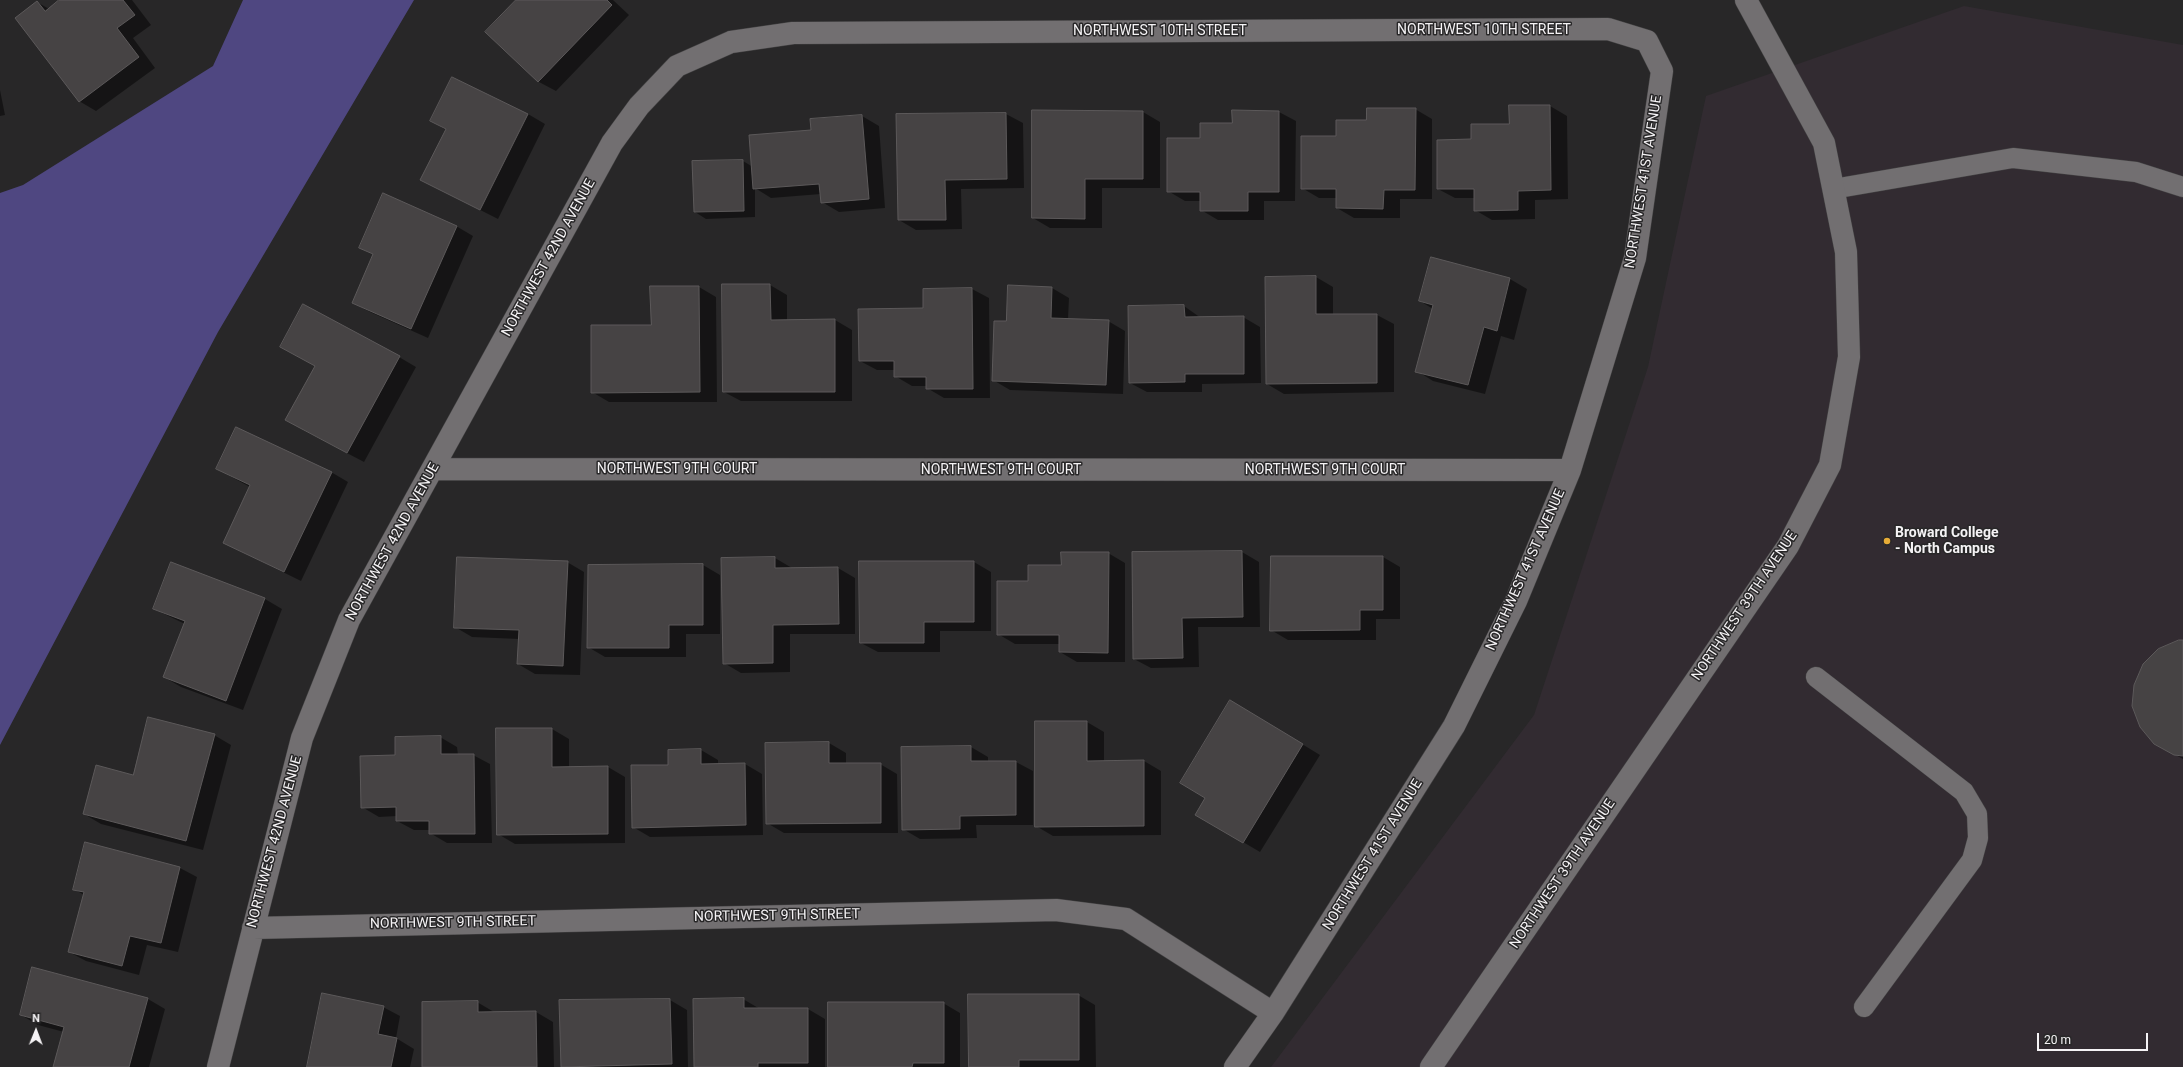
<!DOCTYPE html>
<html>
<head>
<meta charset="utf-8">
<style>
  body { margin:0 }
  #map { position:relative; width:2183px; height:1067px; overflow:hidden; background:#282728; font-family:Roboto,sans-serif }
  canvas { display:block }
  .north { position:absolute; left:16px; top:1011px; width:40px; height:40px; -webkit-text-stroke:3px #282728; paint-order:stroke; rotate:1deg; font-size:11px; font-weight:700; line-height:16px; text-align:center; color:#f5f3f5 }
  .north::after { content:''; display:block; margin:auto; width:14px; height:18px; background:#f5f3f5; clip-path:polygon(50% 0,100% 100%,50% 72%,0 100%) }
  .scale { position:absolute; left:2037px; top:1033px; width:111px; height:18px; box-sizing:border-box; border:2px solid #f5f3f5; border-top:0; padding-left:5px; font-size:12px; line-height:14px; white-space:nowrap; color:#f5f3f5; -webkit-text-stroke:3px #282728; paint-order:stroke }
</style>
</head>
<body>
<div id="map">
<canvas width="2183" height="1067"></canvas>
<div class="north">N</div>
<div class="scale">20 m</div>
</div>
<script>
const c = document.querySelector('canvas').getContext('2d');
c.lineJoin = 'round';
function fill(path, color) { c.fillStyle = color; c.fill(path, 'evenodd'); }
function stroke(path, color, width, dash) { c.strokeStyle = color; c.lineWidth = width; c.lineCap = dash ? 'butt' : 'round'; c.setLineDash(dash || []); c.stroke(path); }
function drawText(font, color, halo, rows, align = 'center') {
  c.font = font + ' Roboto,sans-serif'; c.lineWidth = 3; c.setLineDash([]); c.textBaseline = 'middle'; c.strokeStyle = halo; c.fillStyle = color; for (const [text, x, y, turn = 0] of rows) {
    c.save(); c.translate(x, y); c.rotate((+turn || 0) * Math.PI / 180); c.textAlign = isNaN(turn) ? turn : align; if (halo) c.strokeText(text, 0, 0); c.fillText(text, 0, 0); c.restore();
  }
}
fill(new Path2D(`
  M1964 6 2183 45V1067H1271L1534 715 1648 367 1706 96Z`), '#322b31');
fill(new Path2D(`
  M243 0H414L218 332 0 745V193L23 185 213 66Z`), '#4f4781');
fill(new Path2D(`
  M61 0H132L151 25 133 38 155 68 96 111 79 101 37 2 49 9Z
  M517 0H613L629 15 556 91 539 82 487 31Z
  M0 90 5 115 0 116Z
  M1550 106 1567 116 1568 199 1535 200V219L1492 220 1475 210V198H1455L1438 189 1472 140Z
  M1415 109 1432 119V199H1400V218H1354L1337 208V198H1319L1302 188 1337 137 1367 121Z
  M1033 111 1143 112 1160 122V188H1102V228H1050L1033 218Z
  M1279 112 1296 121 1295 201H1264V220H1218L1201 210V201H1185L1168 191 1201 139 1233 124Z
  M528 114 545 124 498 219 421 180 446 130 431 121Z
  M1006 114 1023 123 1024 188 961 189 962 229 916 230 899 220 897 115Z
  M862 116 879 126 885 208 839 212 822 202 821 194 771 198 755 188V217L706 219 695 212 743 161 753 167Z
  M456 226 473 236 428 338 370 312 353 303 374 255 360 247Z
  M1431 258 1510 279 1527 289 1514 340 1501 336 1485 394 1433 381 1417 371 1433 309 1420 301Z
  M1316 277 1333 287V315H1377L1394 324V392L1284 394 1267 384Z
  M770 285 787 295V321L835 320 852 330V401H741L724 392Z
  M699 287 716 297 717 402H609L592 392Z
  M1052 288 1069 298 1068 319 1108 321 1125 331 1123 394 1010 390 993 380 1007 322Z
  M972 289 989 298 990 398H944L927 388V386H912L895 376V370H877L860 361 924 309Z
  M1184 306 1201 318 1243 317 1260 327 1261 383 1202 384V392H1147L1130 383 1129 307Z
  M399 357 416 367 364 462 303 430Z
  M217 469 331 472 348 482 301 581 224 543 250 487Z
  M1242 552 1259 562 1260 627H1198L1199 667 1151 668 1134 659 1133 553Z
  M1108 553 1125 563V662H1077L1060 652V644H1015L998 634 1029 582 1062 566Z
  M1272 557H1383L1400 567V619H1376V640H1288L1271 630Z
  M775 558 792 568H838L855 578V634H790V672L741 673 724 663 722 559Z
  M567 562 584 572 580 675 535 674 518 664 519 639 472 637 455 627Z
  M974 562 991 572V631H940V652H878L861 643Z
  M172 564 265 599 282 609 243 710 181 687 164 677 185 624 154 609Z
  M703 565 720 575V634H686V657H605L588 647Z
  M2183 641V759L2172 753Z
  M1248 711 1320 755 1260 852 1243 842 1207 798Z
  M1087 722 1104 732V761H1144L1161 771V835L1053 836 1036 826Z
  M497 729H552L569 739V768L608 767 625 777V843L515 844 498 834Z
  M214 735 231 745 203 850 101 824 84 814Z
  M440 737 457 747 458 755H473L490 764 492 843H447L430 833V830H414L397 821V816L379 817 362 807 396 756Z
  M829 743 846 753V764H880L897 774 898 833H784L767 823Z
  M971 747 988 757V762H1016L1033 771V825H976L977 838 920 839 903 829 902 748Z
  M701 750 718 760V765L745 764 762 774 763 835 650 837 633 827 669 766Z
  M85 843 180 868 197 877 178 952 147 945 139 975 86 961 69 952 84 895 74 889Z
  M1078 995 1095 1005 1096 1067H970Z
  M148 999 165 1009 149 1067H54L64 1032 38 1025 21 1015Z
  M743 999 760 1009H808L825 1019V1067H695Z
  M670 1000 687 1010 688 1067H562L560 1001Z
  M477 1002 494 1012H536L553 1022 554 1067H423Z
  M943 1003 960 1013V1067H829Z
  M383 1007 400 1016 396 1038 414 1049 410 1067H308Z`), '#0007');
const building = new Path2D(`
  M59 0H123L135 15 117 28 139 57 79 102 15 18 37 1 45 11Z
  M516 0H607L612 5 538 82 485 32Z
  M452 77 528 114 480 210 420 180 446 129 430 121Z
  M1509 105H1550L1551 190 1518 191V210L1474 211V189H1437V140L1471 139V124H1509Z
  M1367 108H1416L1415 190H1384L1383 209 1336 208V189H1301V136H1336V120H1366Z
  M1032 110 1143 111V179H1085V219L1032 218Z
  M1232 110 1279 111V192H1248V211H1200V192H1167V138H1200V123H1232Z
  M1006 113 1007 179 945 180 946 220H898L896 114Z
  M862 115 869 199 821 203 819 184 753 189 749 135 811 130 810 119Z
  M743 160 744 211 694 212 692 161Z
  M383 193 457 226 411 329 352 303 373 254 359 248Z
  M1431 257 1510 278 1497 331 1484 327 1468 385 1415 372 1433 305 1419 301Z
  M1316 276V314H1377V383L1266 384 1265 277Z
  M722 284H770L771 320 835 319V392H723Z
  M1008 285 1052 287 1051 318 1109 320 1106 385 992 381 994 321H1006Z
  M650 286H699L700 392 591 393V325H651Z
  M972 288 973 389H926V377H894V361H859L858 309 923 308V289Z
  M303 304 400 356 347 453 285 420 315 366 280 347Z
  M1184 305 1185 317 1244 316V374H1185V382L1129 383 1128 306Z
  M236 427 332 472 284 572 223 543 250 485 216 469Z
  M1242 551 1243 617 1182 618 1183 658 1133 659 1132 552Z
  M1061 552H1109L1108 653 1059 652V635H997V581H1028V565H1061Z
  M1271 556H1383V610H1360V630L1270 631Z
  M457 557 568 561 563 666 517 664 519 630 454 628Z
  M775 557V568L838 567 839 624 773 625V663L723 664 721 558Z
  M859 561H974V622H924V643H860Z
  M171 562 265 598 226 701 163 677 185 621 153 609Z
  M703 564V625H669V648H587L588 565Z
  M2179 640H2183V756L2174 755 2154 744 2140 727 2132 706 2134 685 2143 664 2158 649Z
  M1230 700 1303 744 1243 843 1195 815 1205 798 1180 783Z
  M148 717 215 734 186 841 83 814 96 765 133 775Z
  M1035 721H1087V761L1144 760V826L1035 827Z
  M496 728H552V767L608 766V834L497 835Z
  M441 736V754H474L475 834H429V821H396V807L361 808 360 756 395 755V737Z
  M829 742V763H881V823L766 824 765 743Z
  M971 746V761H1016V815L960 816V829L902 830 901 747Z
  M701 749V764L745 763 746 825 632 828 631 765H668V750Z
  M85 842 180 867 161 943 130 936 122 966 68 952 84 892 73 890Z
  M32 967 148 998 129 1067H53L64 1027 20 1015Z
  M322 993 384 1006 378 1034 397 1038 391 1067H307Z
  M968 994H1079V1060H1019V1067H969Z
  M744 998V1008H808V1063H758V1067H694L693 999Z
  M670 999 672 1064 561 1067 559 1000Z
  M478 1001V1012L536 1011 537 1067H422V1002Z
  M828 1002H944V1063H913L912 1067H828Z`);
fill(building, '#464344');
stroke(building, '#5c595a', 1);
const lane = new Path2D(`
  M1833 189 2013 158 2136 172 2183 187
  M1816 677 1964 792 1977 814 1978 838 1972 860 1864 1007`);
const street = new Path2D(`
  M433 469 1570 470
  M253 928 1056 910 1126 919 1273 1013
  M218 1067 302 738 349 620 612 143 639 106 677 66 731 42 793 33 1608 29 1647 41 1662 71 1635 258 1570 470 1516 601 1454 726 1273 1013 1235 1067
  M1431 1067 1788 546 1830 465 1849 357 1846 252 1824 143 1746 0`);
stroke(lane, '#434243', 21);
stroke(street, '#434243', 23);
stroke(lane, '#726f71', 20);
stroke(street, '#726f71', 22);
for (const [x, y, r, color] of [
  [1887,541,4,"#e7ac37"]
]) { const dot = new Path2D(); dot.arc(x, y, r, 0, 2 * Math.PI); c.fillStyle = color; c.fill(dot); stroke(dot, '#282728', 1.5); }
drawText('14px', '#f5f3f5', '#282728', [
  ["NORTHWEST 10TH STREET",1484,30],
  ["NORTHWEST 10TH STREET",1160,31],
  ["NORTHWEST 41ST AVENUE",1644,182,-81],
  ["NORTHWEST 42ND AVENUE",549,258,-61],
  ["NORTHWEST 9TH COURT",677,469],
  ["NORTHWEST 9TH COURT",1001,470],
  ["NORTHWEST 9TH COURT",1325,470],
  ["NORTHWEST 42ND AVENUE",393,542,-61],
  ["NORTHWEST 41ST AVENUE",1526,570,-66],
  ["NORTHWEST 39TH AVENUE",1745,606,-56],
  ["NORTHWEST 42ND AVENUE",275,842,-75],
  ["NORTHWEST 41ST AVENUE",1373,855,-58],
  ["NORTHWEST 39TH AVENUE",1563,874,-56],
  ["NORTHWEST 9TH STREET",777,916,-1],
  ["NORTHWEST 9TH STREET",453,923,-1]
]);
drawText('bold 14px', '#f5f3f5', '#282728', [
  ["Broward College",1895,533],
  ["- North Campus",1895,549]
], 'left');
</script>
</body>
</html>
